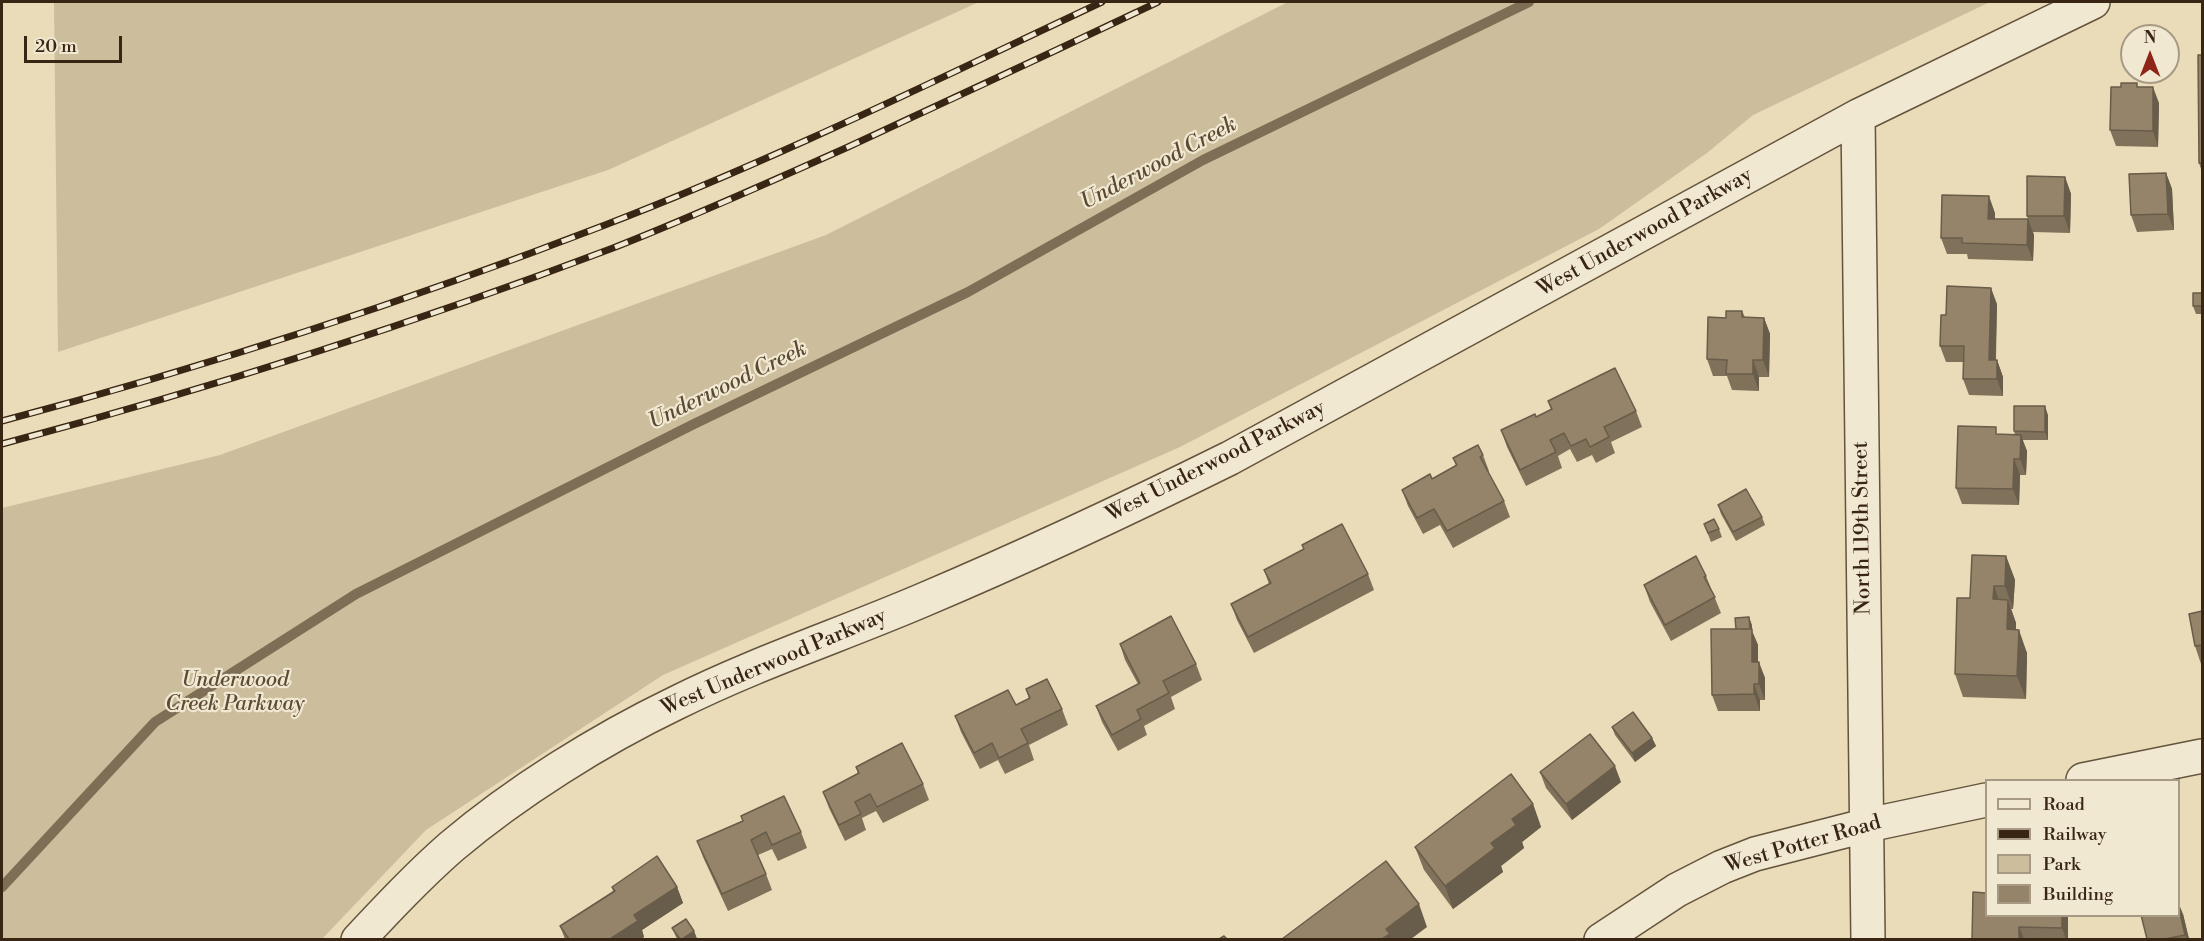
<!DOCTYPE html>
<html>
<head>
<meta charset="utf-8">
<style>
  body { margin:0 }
  #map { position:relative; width:2204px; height:941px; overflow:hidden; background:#eadcb8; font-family:"Libre Bodoni",serif }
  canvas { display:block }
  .frame { position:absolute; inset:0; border:3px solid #382514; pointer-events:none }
  .legend { position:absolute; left:1985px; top:779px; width:195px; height:138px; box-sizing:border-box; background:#f1e8d1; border:2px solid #a79a85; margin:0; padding:8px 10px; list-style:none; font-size:18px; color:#382514 }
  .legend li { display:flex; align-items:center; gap:12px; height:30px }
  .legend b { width:30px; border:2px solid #a79a85 }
  .north { position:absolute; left:2120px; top:24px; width:60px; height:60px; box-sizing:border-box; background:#f1e8d1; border:2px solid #a79a85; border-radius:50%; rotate:0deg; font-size:16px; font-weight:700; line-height:24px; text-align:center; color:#382514 }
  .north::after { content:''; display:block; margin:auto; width:21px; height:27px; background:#8f2418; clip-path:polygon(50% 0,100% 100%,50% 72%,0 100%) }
  .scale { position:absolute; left:24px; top:36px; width:98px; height:27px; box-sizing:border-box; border:3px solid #382514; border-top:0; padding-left:8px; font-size:18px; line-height:21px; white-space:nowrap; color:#382514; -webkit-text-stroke:4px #f1e8d1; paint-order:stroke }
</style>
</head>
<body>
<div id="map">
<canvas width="2204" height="941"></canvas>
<div class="frame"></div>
<ul class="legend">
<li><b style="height:8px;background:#f1e8d1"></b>Road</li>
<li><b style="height:8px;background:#382514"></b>Railway</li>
<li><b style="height:16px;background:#ccbd9c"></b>Park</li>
<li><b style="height:16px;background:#958469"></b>Building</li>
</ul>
<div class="north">N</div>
<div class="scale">20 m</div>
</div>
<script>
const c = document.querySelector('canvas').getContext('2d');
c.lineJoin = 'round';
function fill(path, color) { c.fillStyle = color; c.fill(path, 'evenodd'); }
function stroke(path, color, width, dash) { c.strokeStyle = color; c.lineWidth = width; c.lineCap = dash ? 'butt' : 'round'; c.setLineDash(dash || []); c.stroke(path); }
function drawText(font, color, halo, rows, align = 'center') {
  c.font = font + ' "Libre Bodoni",serif'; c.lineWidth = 4.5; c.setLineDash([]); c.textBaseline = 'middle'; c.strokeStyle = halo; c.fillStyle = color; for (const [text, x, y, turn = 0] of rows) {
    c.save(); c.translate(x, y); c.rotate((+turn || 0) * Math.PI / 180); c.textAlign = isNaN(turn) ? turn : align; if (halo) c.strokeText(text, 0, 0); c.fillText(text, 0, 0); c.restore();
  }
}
fill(new Path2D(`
  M54 2H979L608 170 58 352Z
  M1288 2H1990L1753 115 1707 153 1599 229 1180 447 663 675 426 830 322 939H2V508L220 455 826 235Z`), '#ccbd9c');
stroke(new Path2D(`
  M2 887 155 722 356 594 694 424 968 292 1203 160 1529 2`), '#7e6e55', 10);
const minor = new Path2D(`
  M1858 116 1868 940
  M2083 780 2202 756
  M358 940C388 908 418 876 451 847 516 792 599 740 676 703 756 663 841 635 923 600 1027 556 1129 508 1230 458L1858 116 2093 2
  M1601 940 1677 890 1722 867 1755 854 1868 825 1986 800`);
stroke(minor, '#64533d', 36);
stroke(minor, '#f1e8d1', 33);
const rail = new Path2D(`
  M2 421C206 367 408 301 605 225 774 160 938 79 1102 2
  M2 444C208 389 413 324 613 248 692 217 770 182 848 147 952 99 1055 51 1158 2`);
stroke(rail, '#382514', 7);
stroke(rail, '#f1e8d1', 4.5, [14]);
fill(new Path2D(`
  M2202 55V172L2199 163Z
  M2139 87 2159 103 2158 147 2116 146 2110 130Z
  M2166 173 2172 189 2174 230 2137 232 2131 215Z
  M2065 177 2071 194 2070 233 2033 232 2034 235 2033 261 1968 259 1967 254H1947L1941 238 1995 213V219H2028L2027 216Z
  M2202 293V314H2196L2193 306Z
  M1997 304 1996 360H1997L2003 377V396L1969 395 1963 379V362H1946L1940 346 1946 315Z
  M1742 311 1745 317 1764 318 1770 334 1769 377H1759V391L1732 390 1727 376H1713L1707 359 1726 318Z
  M1548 401 1636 411 1642 427 1611 442 1615 453 1596 463 1592 455 1577 462 1570 449 1558 456 1562 468 1526 486 1507 447 1501 430 1536 417 1551 410Z
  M2048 415V440H2022L2027 451 2026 475H2020L2019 505 1962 504 1956 488 1998 434 2015 435 2014 431Z
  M1483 455 1489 471 1488 472 1504 501 1510 517 1453 548 1440 525 1423 534 1408 506 1402 490 1432 479 1456 466 1453 458Z
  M1718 505 1762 517 1765 525 1736 541 1721 514Z
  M1704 524 1719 529 1722 537 1711 542Z
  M1302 545 1368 574 1374 590 1254 653 1237 620 1231 604 1269 584 1264 570 1304 549Z
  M2006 556 2015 580 2013 609H2011L2016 623V630L2027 653 2026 699 1963 697 1955 674 1970 598Z
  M1706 576 1721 613 1671 641 1650 602 1644 585Z
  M2202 611V667L2195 646Z
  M1752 625V631L1758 645V662L1765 678V700H1760V711H1718L1712 695 1736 629Z
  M1120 644 1196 664 1202 680 1171 697 1175 709 1144 726 1147 735 1118 751 1102 722 1096 706 1138 684 1125 660Z
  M1026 689 1062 709 1068 725 1029 745 1034 760 1005 774 998 760 980 769 961 732 955 716 1016 705 1029 699Z
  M1612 727 1652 738 1656 746 1635 762 1615 735Z
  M856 767 923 784 929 800 883 823 876 811 862 818 866 830 845 841 829 808 823 792 858 774Z
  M1540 772 1621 782 1572 820 1546 788Z
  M1533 804 1541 827 1522 842 1524 848 1501 866 1503 872 1453 909 1424 870 1415 847Z
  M742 821 801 832 807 848 778 861 772 849 758 855 766 874 772 890 728 911 703 857 697 841Z
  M612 887H677L683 903 642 930 644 937 641 939H565L560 926 613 891Z
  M2183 914 2189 939H2147Z
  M1986 915H2068V939H1972Z
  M672 928 694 931 697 939H677Z`), '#80725a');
fill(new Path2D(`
  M2153 87 2159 103 2158 147 2153 131Z
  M2166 173 2172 189 2174 230 2168 214Z
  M2065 177 2071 194 2070 233 2064 216Z
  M1989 196 1995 213 1994 235 1988 219Z
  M2028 219 2034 235 2033 261 2027 245Z
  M1991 288 1997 304 1995 376 1989 360Z
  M1764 318 1770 334 1769 377 1763 360Z
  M1753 360 1759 377V391L1753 374Z
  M1997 360 2003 377V396L1997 379Z
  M2045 406 2048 415V440L2045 432Z
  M2021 435 2027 451 2026 475 2020 459Z
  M2014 459 2020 475 2019 505 2013 489Z
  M2006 556 2015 580 2013 609 2005 586Z
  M1994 586 2002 609 1993 599Z
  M2008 600 2016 623 2015 653 2007 629Z
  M1749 617 1752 625V631L1758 645V678L1752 662Z
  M2019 630 2027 653 2026 699 2017 676Z
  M1759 662 1765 678V700L1759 684Z
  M1754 684 1760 700V711L1754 694Z
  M1652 738 1656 746 1635 762 1632 753Z
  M1615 766 1621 782 1572 820 1566 804Z
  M1533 804 1541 827 1522 842 1524 848 1501 866 1503 872 1453 909 1445 886 1491 843 1512 819Z
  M677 887 683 903 642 930 644 937 641 939H610L634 915Z
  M2178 902 2183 914 2189 939H2187L2185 935Z
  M1419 904 1427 927 1411 939H1382L1386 929Z
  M2062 915H2068V939H2066L2062 928Z
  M2019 927 2024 939H2019Z
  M694 931 697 939H682Z`), '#685c4a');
const building = new Path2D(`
  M2198 55H2202V163H2199Z
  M2121 83H2137V87H2153V131L2110 130 2111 87H2121Z
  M2166 173 2168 214 2131 215 2129 174Z
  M2027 176 2065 177 2064 216H2027Z
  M1942 195 1989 196 1988 219H2028L2027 245 1962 243V238H1941Z
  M1947 286 1991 288 1989 360H1997V379H1963L1964 346H1940L1941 315H1946Z
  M2193 293H2202V306H2193Z
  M1726 311H1742V317L1764 318 1763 360H1753V374H1726L1727 360 1707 359 1708 317 1726 318Z
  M1615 368 1636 411 1604 427 1609 437 1590 447 1586 439 1571 446 1564 433 1550 440 1556 452 1520 470 1501 430 1535 414 1536 417 1552 409 1548 401Z
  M2014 406H2045V432L2014 431Z
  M1958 426 1996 427V434L2021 435 2020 459H2014L2013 489 1956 488Z
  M1478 445 1483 455 1480 457 1504 501 1447 531 1434 509 1417 518 1402 490 1430 474 1432 479 1457 465 1453 458Z
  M1746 489 1762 517 1733 532 1718 505Z
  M1714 519 1719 529 1708 533 1704 524Z
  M1342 524 1368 574 1248 637 1231 604 1271 583 1264 570 1304 549 1302 545Z
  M1972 555 2006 556 2005 586H1994L1993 599 2008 600 2007 629 2019 630 2017 676 1955 674 1957 598H1970Z
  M1696 556 1706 576 1704 577 1715 597 1665 625 1644 585Z
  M2202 611V645L2195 646 2189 614Z
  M1171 616 1196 664 1163 681 1169 693 1137 710 1141 719 1112 735 1096 706 1140 683 1120 644Z
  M1749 617 1750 629H1736L1735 618Z
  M1711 629H1752V662H1759V684H1754V694L1712 695Z
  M1047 679 1062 709 1021 729 1028 743 999 758 992 743 974 753 955 716 1008 690 1016 705 1030 698 1026 689Z
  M1633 712 1652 738 1632 753 1612 727Z
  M1590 734 1615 766 1566 804 1540 772Z
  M902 743 923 784 877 807 870 794 855 802 861 814 839 825 823 792 859 773 856 767Z
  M1511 774 1533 804 1512 819 1516 825 1491 843 1495 848 1445 886 1415 847Z
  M784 796 801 832 772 845 766 832 751 840 766 874 722 894 697 841 743 821 741 816Z
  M657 856 677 887 634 915 638 921 610 939H569L560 926 615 891 612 887Z
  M1386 861 1419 904 1386 929 1390 934 1382 939H1282Z
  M1973 892 1986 893V915H2062V928L2019 927V939H1972Z
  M2178 904 2185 935 2165 939H2147L2141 915H2178Z
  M686 919 694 931 682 939H680L672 928Z
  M1224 936 1227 939H1219Z`);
fill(building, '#958469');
stroke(building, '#685c4a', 1.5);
drawText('21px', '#382514', '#f1e8d1', [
  ["West Underwood Parkway",1645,233,-29],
  ["West Underwood Parkway",1216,462,-27],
  ["North 119th Street",1863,528,-91],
  ["West Underwood Parkway",774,663,-23],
  ["West Potter Road",1803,845,-16]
]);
drawText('italic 21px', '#5d4b36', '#f1e8d1', [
  ["Underwood",235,681],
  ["Creek Parkway",235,705]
]);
drawText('italic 22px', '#5b4934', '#f1e8d1', [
  ["Underwood Creek",1159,164,-28],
  ["Underwood Creek",728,386,-26]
]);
</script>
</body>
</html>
